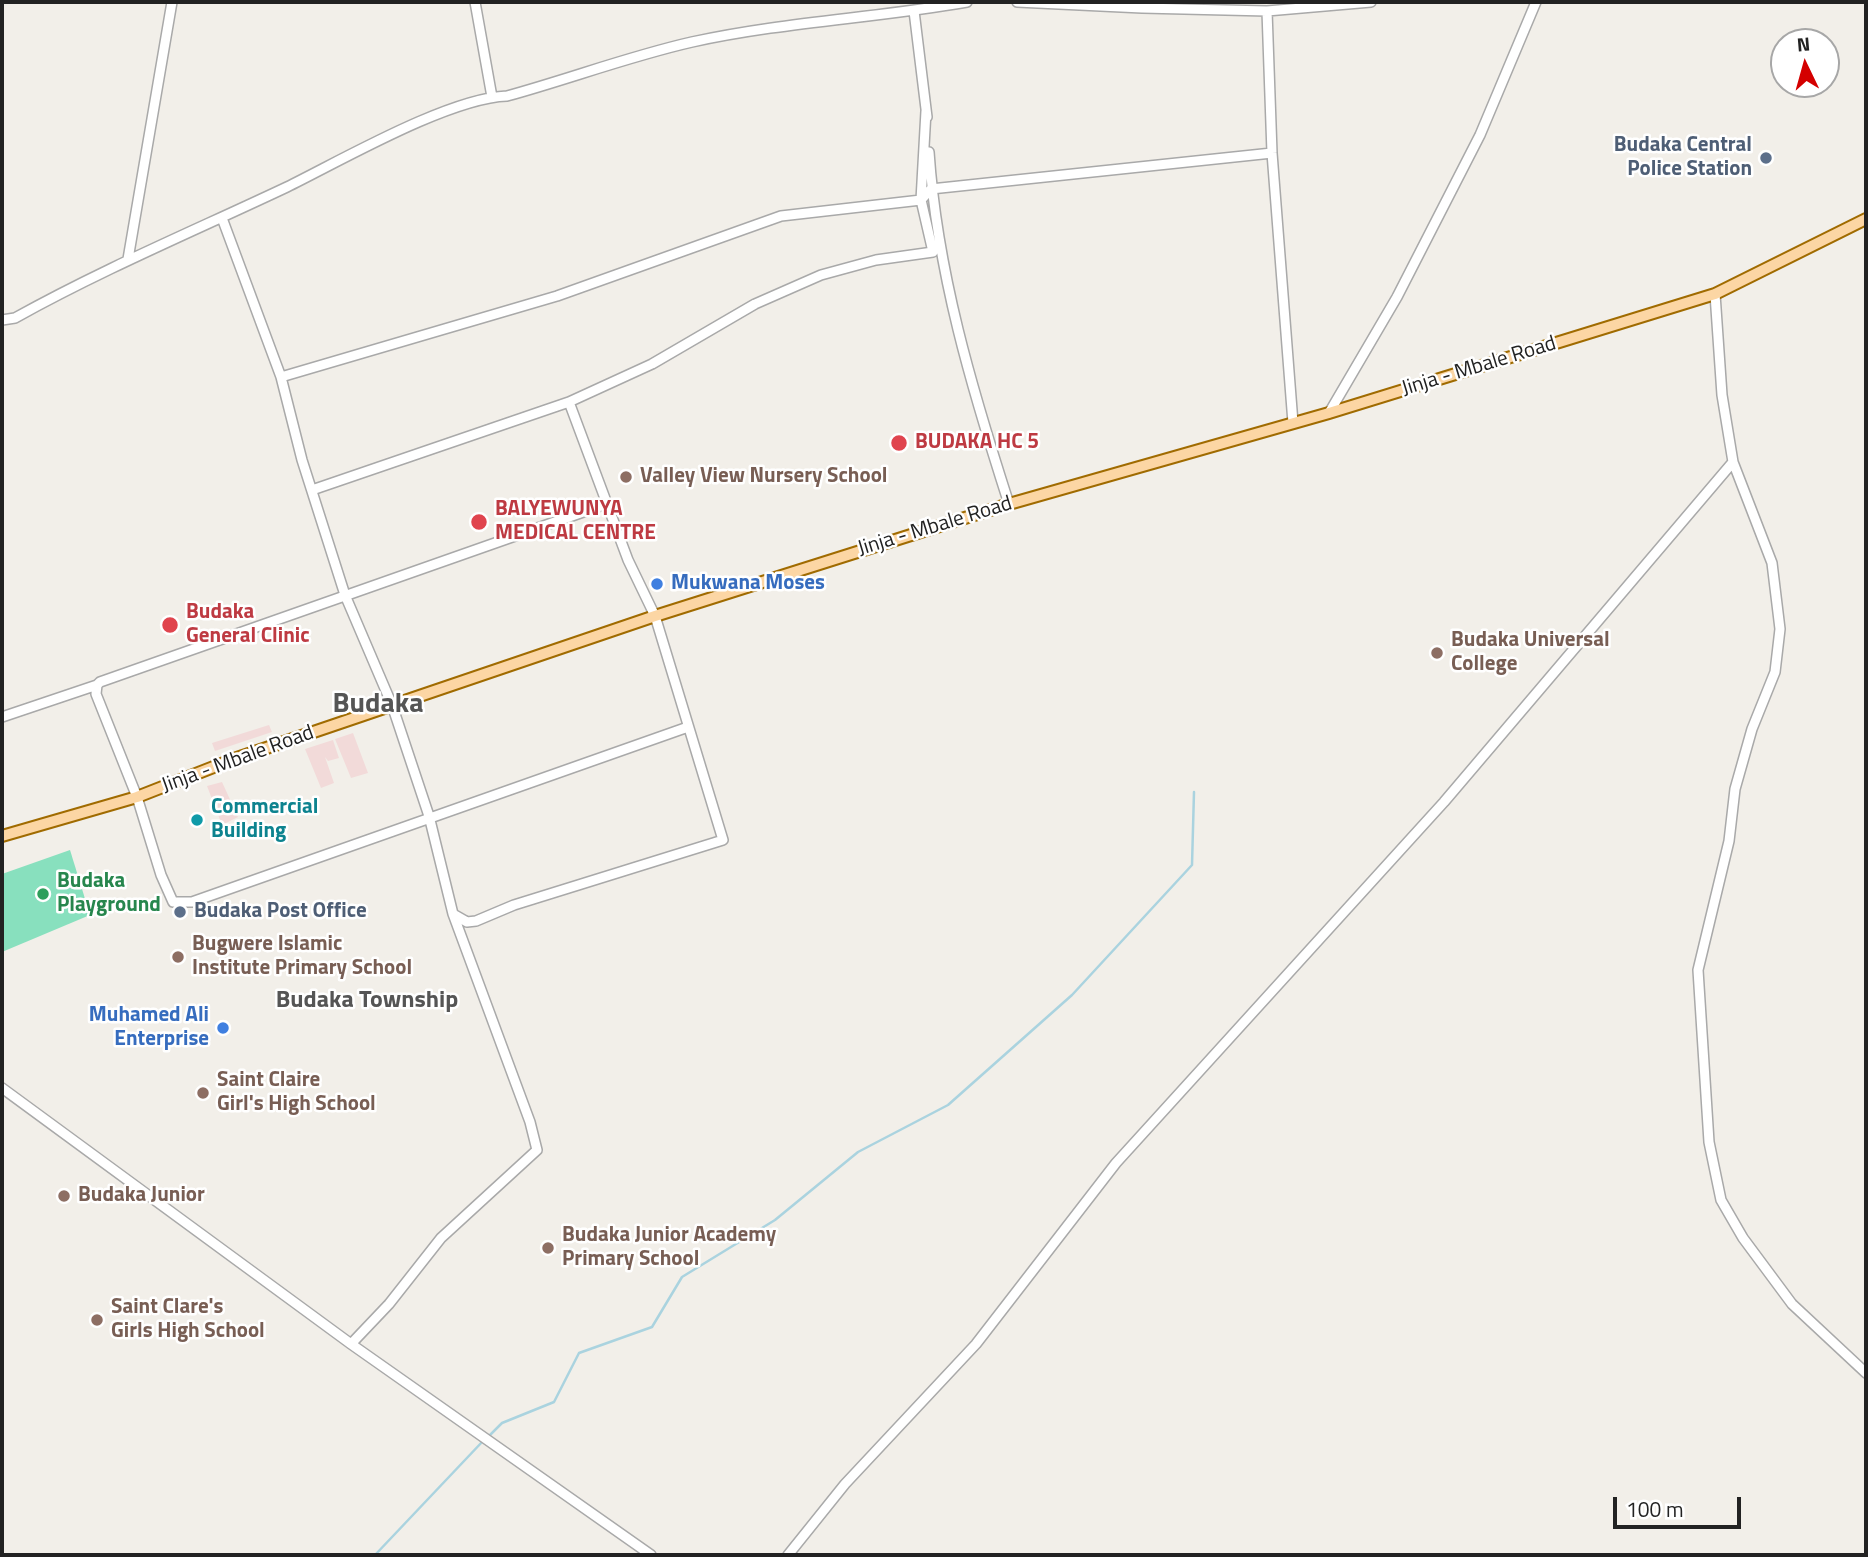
<!DOCTYPE html>
<html>
<head>
<meta charset="utf-8">
<style>
  body { margin:0 }
  #map { position:relative; width:1868px; height:1557px; overflow:hidden; background:#f2efe9; font-family:"Titillium Web",sans-serif }
  canvas { display:block }
  .frame { position:absolute; inset:0; border:4px solid #222; pointer-events:none }
  .north { position:absolute; left:1770px; top:28px; width:70px; height:70px; box-sizing:border-box; background:#fff; border:2px solid #a7a7a7; border-radius:50%; rotate:355deg; font-size:19px; font-weight:700; line-height:28px; text-align:center; color:#222 }
  .north::after { content:''; display:block; margin:auto; width:24px; height:32px; background:#d40000; clip-path:polygon(50% 0,100% 100%,50% 72%,0 100%) }
  .scale { position:absolute; left:1613px; top:1497px; width:128px; height:32px; box-sizing:border-box; border:4px solid #222; border-top:0; padding-left:9px; font-size:21px; line-height:24px; white-space:nowrap; color:#222; -webkit-text-stroke:5px #fff; paint-order:stroke }
</style>
</head>
<body>
<div id="map">
<canvas width="1868" height="1557"></canvas>
<div class="frame"></div>
<div class="north">N</div>
<div class="scale">100 m</div>
</div>
<script>
const c = document.querySelector('canvas').getContext('2d');
c.lineJoin = 'round';
function fill(path, color) { c.fillStyle = color; c.fill(path, 'evenodd'); }
function stroke(path, color, width, dash) { c.strokeStyle = color; c.lineWidth = width; c.lineCap = dash ? 'butt' : 'round'; c.setLineDash(dash || []); c.stroke(path); }
function drawText(font, color, halo, rows, align = 'center') {
  c.font = font + ' "Titillium Web",sans-serif'; c.lineWidth = 5; c.setLineDash([]); c.textBaseline = 'middle'; c.strokeStyle = halo; c.fillStyle = color; for (const [text, x, y, turn = 0] of rows) {
    c.save(); c.translate(x, y); c.rotate((+turn || 0) * Math.PI / 180); c.textAlign = isNaN(turn) ? turn : align; if (halo) c.strokeText(text, 0, 0); c.fillText(text, 0, 0); c.restore();
  }
}
fill(new Path2D(`
  M269 725 272 732 215 751 212 743Z
  M353 733 368 773 351 778 335 739Z
  M333 740 339 758 328 761 325 757 334 783 321 788 305 749Z
  M222 782 238 817 222 825 207 786Z`), '#f2dad9');
fill(new Path2D(`
  M70 850 90 915 2 952V874Z`), '#88e0be');
stroke(new Path2D(`
  M488 1437 502 1423 554 1402 579 1353 652 1327 682 1277 775 1220 858 1152 948 1105 1072 995 1192 865 1194 792
  M375 1555 483 1441`), '#aad3df', 2.5);
const minor = new Path2D(`
  M475 2 492 97
  M1017 2 1142 8
  M1138 2 1142 8 1267 11 1371 2
  M914 11 927 117
  M1267 11 1272 153 1293 423
  M929 152C937 272 972 389 1009 504
  M222 218 281 377 302 460 345 595 392 705 429 816 453 914 530 1122 537 1150 441 1238 389 1304 351 1344
  M128 259 172 2
  M1715 294 1722 395 1733 462 1772 563 1780 629 1775 672 1752 729 1735 789 1729 841 1698 970 1709 1142 1721 1200 1743 1238 1792 1304 1866 1373
  M2 320 15 318C103 269 196 230 287 187 342 160 449 98 507 96 569 79 630 56 692 42 783 22 876 18 967 2
  M281 377 557 296 781 216 921 200 931 189 1272 153
  M569 402 652 364 755 304 821 275 876 260 933 252 921 200 926 111
  M1329 413 1397 297 1480 135 1536 2
  M312 490 569 402 628 560 655 616 723 840 514 905 476 921 467 922 453 914
  M606 504 100 682 97 685 96 694 137 797 161 875 173 902H192L688 727
  M2 717 97 685
  M2 1088 351 1344 651 1555
  M788 1555 845 1484 976 1344 1116 1163 1444 802 1733 462`);
const major = new Path2D(`
  M2 836 137 797 234 759 655 616 1009 504 1329 413 1715 294 1866 219`);
stroke(minor, '#a9a9a9', 12);
stroke(major, '#a06b00', 14);
stroke(minor, '#fff', 9);
stroke(major, '#fcd6a4', 10);
for (const [x, y, r, color] of [
  [1766,158,7,"#5c6f8a"],
  [899,443,9,"#e0444e"],
  [626,477,7,"#8d6e63"],
  [479,522,9,"#e0444e"],
  [657,584,7,"#3f7fe0"],
  [170,625,9,"#e0444e"],
  [1437,653,7,"#8d6e63"],
  [197,820,7,"#0f9aa8"],
  [43,894,7,"#2e9e5b"],
  [180,912,7,"#5c6f8a"],
  [178,957,7,"#8d6e63"],
  [223,1028,7,"#3f7fe0"],
  [203,1093,7,"#8d6e63"],
  [64,1196,7,"#8d6e63"],
  [548,1248,7,"#8d6e63"],
  [97,1320,7,"#8d6e63"]
]) { const dot = new Path2D(); dot.arc(x, y, r, 0, 2 * Math.PI); c.fillStyle = color; c.fill(dot); stroke(dot, '#fff', 2.5); }
drawText('bold 21px', '#4e5e75', '#fff', [
  ["Budaka Central",1752,146],
  ["Police Station",1752,170],
  ["Budaka Post Office",194,912,"left"]
], 'right');
drawText('21px', '#222', '#fff', [
  ["Jinja - Mbale Road",1479,367,-17],
  ["Jinja - Mbale Road",935,527,-17],
  ["Jinja - Mbale Road",238,760,-20]
]);
drawText('bold 21px', '#be3a42', '#fff', [
  ["BUDAKA HC 5",915,443],
  ["BALYEWUNYA",495,510],
  ["MEDICAL CENTRE",495,534],
  ["Budaka",186,613],
  ["General Clinic",186,637]
], 'left');
drawText('bold 21px', '#785e54', '#fff', [
  ["Valley View Nursery School",640,477],
  ["Budaka Universal",1451,641],
  ["College",1451,665],
  ["Bugwere Islamic",192,945],
  ["Institute Primary School",192,969],
  ["Saint Claire",217,1081],
  ["Girl's High School",217,1105],
  ["Budaka Junior",78,1196],
  ["Budaka Junior Academy",562,1236],
  ["Primary School",562,1260],
  ["Saint Clare's",111,1308],
  ["Girls High School",111,1332]
], 'left');
drawText('bold 21px', '#366cbe', '#fff', [
  ["Mukwana Moses",671,584],
  ["Muhamed Ali",209,1016,"right"],
  ["Enterprise",209,1040,"right"]
], 'left');
drawText('bold 21px', '#0d838f', '#fff', [
  ["Commercial",211,808],
  ["Building",211,832]
], 'left');
drawText('bold 21px', '#27864d', '#fff', [
  ["Budaka",57,882],
  ["Playground",57,906]
], 'left');
drawText('bold 24px', '#555', '#fff', [
  ["Budaka Township",367,1001]
]);
drawText('bold 28px', '#555', '#fff', [
  ["Budaka",378,705]
]);
</script>
</body>
</html>
